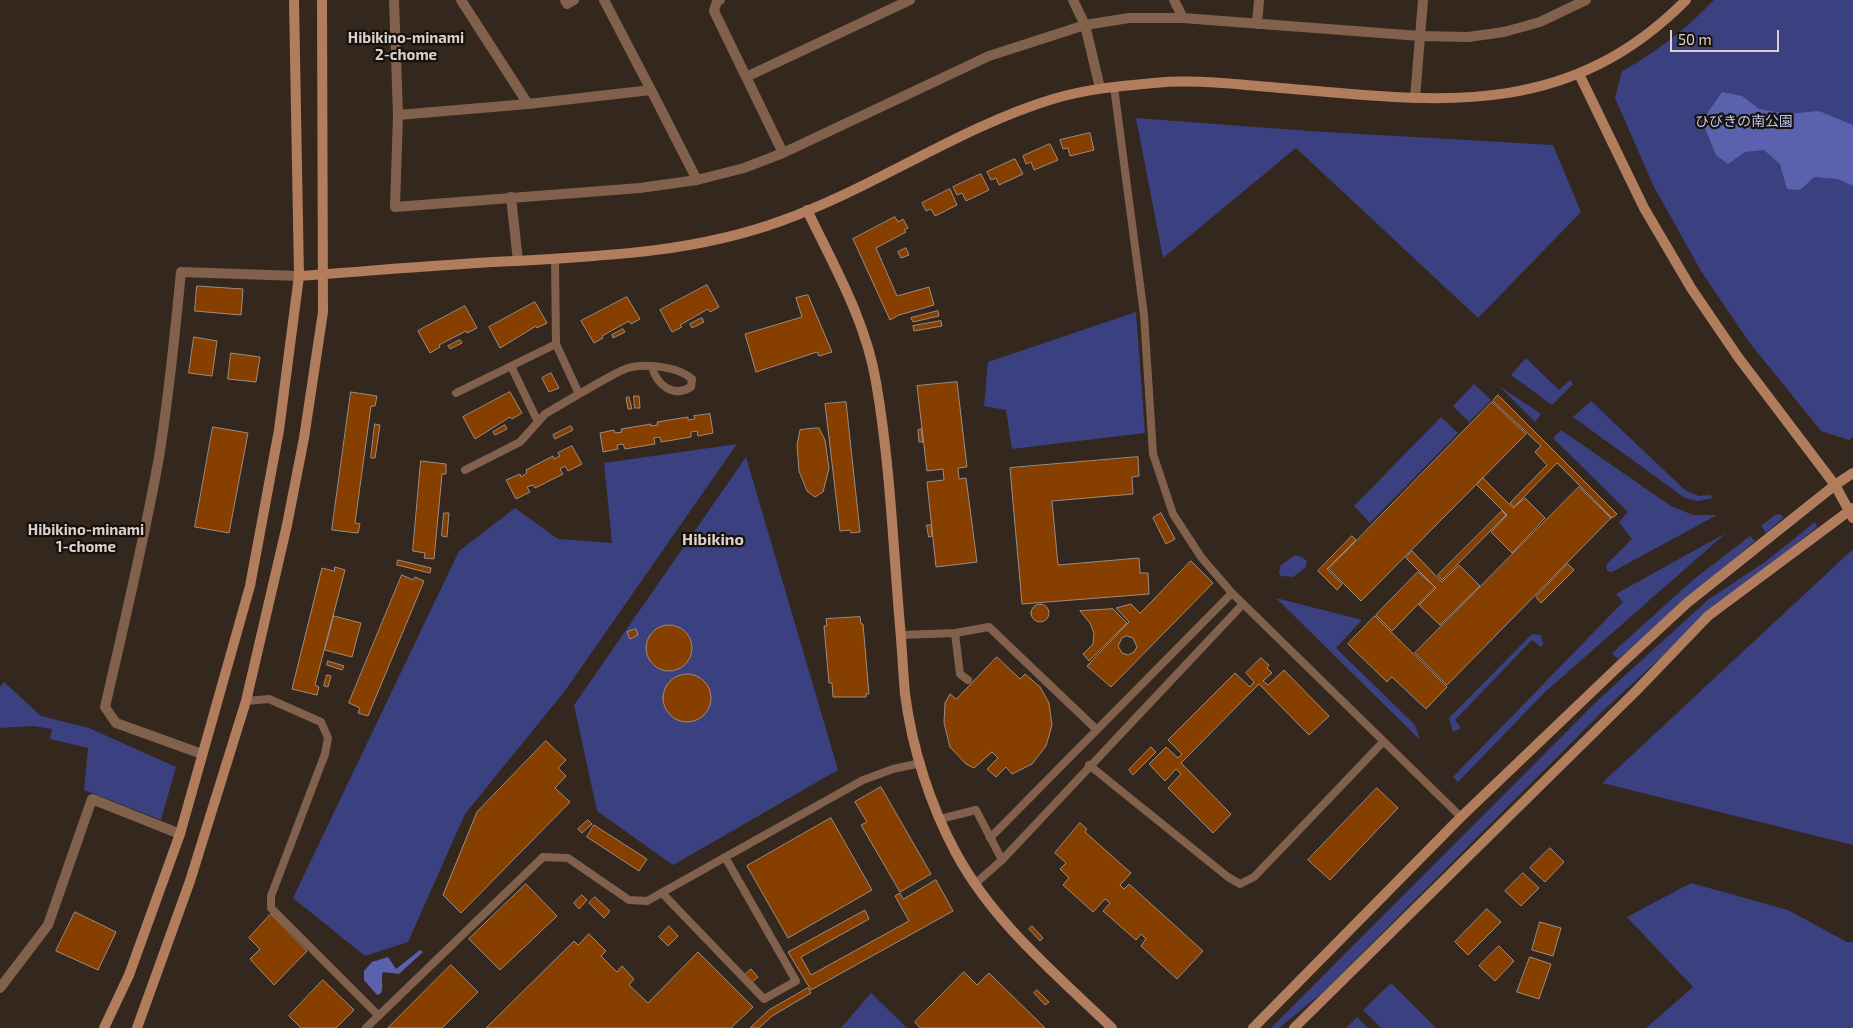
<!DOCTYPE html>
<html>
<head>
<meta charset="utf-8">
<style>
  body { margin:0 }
  #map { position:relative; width:1853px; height:1028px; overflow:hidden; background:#34271e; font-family:"Exo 2",sans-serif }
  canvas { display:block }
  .scale { position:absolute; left:1670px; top:30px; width:109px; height:22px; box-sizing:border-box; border:2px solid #dad1cc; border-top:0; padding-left:6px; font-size:15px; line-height:18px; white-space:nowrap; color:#dad1cc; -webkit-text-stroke:4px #17110d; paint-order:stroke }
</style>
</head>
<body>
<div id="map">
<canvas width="1853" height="1028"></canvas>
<div class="scale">50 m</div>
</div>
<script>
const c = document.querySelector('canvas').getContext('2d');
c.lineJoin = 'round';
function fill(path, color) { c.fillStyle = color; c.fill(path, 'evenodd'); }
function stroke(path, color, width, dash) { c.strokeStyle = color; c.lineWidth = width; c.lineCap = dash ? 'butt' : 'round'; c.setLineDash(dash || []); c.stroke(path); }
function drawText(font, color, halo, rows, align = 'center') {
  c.font = font + ' "Exo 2","Noto Sans JP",sans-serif'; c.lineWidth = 4.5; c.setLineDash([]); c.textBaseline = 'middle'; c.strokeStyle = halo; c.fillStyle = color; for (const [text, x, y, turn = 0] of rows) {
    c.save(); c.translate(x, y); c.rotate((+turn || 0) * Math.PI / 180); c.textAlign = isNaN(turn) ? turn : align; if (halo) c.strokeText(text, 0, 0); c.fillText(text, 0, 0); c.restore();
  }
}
fill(new Path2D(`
  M1714 0H1853V437L1849 440 1821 431 1749 342 1701 271 1653 185 1615 98 1622 71C1657 52 1686 29 1714 0Z
  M1136 118 1309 131 1553 145 1581 212 1478 318 1296 148 1163 258Z
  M1136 312 1145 433 1012 449 1006 410 984 406 988 362Z
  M1526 358 1559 390 1570 380 1573 384 1552 405 1511 375Z
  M1474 384 1491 400 1469 422 1453 406Z
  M1499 386 1541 414 1535 422Z
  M1591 401 1686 491 1699 496 1710 495 1713 498 1698 501 1685 498 1573 417Z
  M1441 417 1458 433 1370 523 1354 506Z
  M1561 430 1671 506 1693 515H1717L1612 572 1607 571 1606 565 1632 539 1619 522 1628 512 1553 438Z
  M737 444 564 692 465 814 408 942 365 956 293 898 459 551 515 508 558 539 612 543 604 463Z
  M746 457 838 770 673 865 597 811 574 705Z
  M1780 514 1784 517 1766 533 1761 526 1775 515Z
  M1815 522 1817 527 1695 626 1606 708 1323 992 1279 1028H1271L1599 699 1709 599 1765 562Z
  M1726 533 1545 692 1458 782 1453 777 1623 602 1616 594Z
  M1750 536 1755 541 1618 659 1612 653 1694 579Z
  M1853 549V845L1602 783Z
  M1295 555 1302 557 1307 561 1306 567 1293 577 1281 576 1279 573 1280 566Z
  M1276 598 1362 620 1336 648 1415 725 1420 740Z
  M1534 634 1541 635 1543 644 1541 647 1532 640 1455 720 1461 728 1453 732 1449 718 1530 636Z
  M4 682 41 716 89 728 176 767 161 820 84 790 88 748 50 739 52 729 32 726 0 728V687Z
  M1691 883 1788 910 1847 942H1853V1028H1646L1693 987 1627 917Z
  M1391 983 1436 1028H1381L1363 1010Z
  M871 993 907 1028H841Z
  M1357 1017 1368 1028H1346Z`), '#3b4080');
fill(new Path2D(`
  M1722 92 1742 96 1759 109 1787 114 1819 111 1853 125V186L1838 179 1814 177 1800 190 1787 189 1780 164 1764 150 1745 152 1728 164 1716 155 1702 121Z
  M420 950 423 952 399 974 383 972C380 980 385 988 380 994L377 995 364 980V971L372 962 388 957 396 969Z`), '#5b62ad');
const building = new Path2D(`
  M1090 133 1094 150 1070 156 1068 148 1063 149 1060 140Z
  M1050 144 1058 160 1034 170 1031 162 1026 164 1023 156Z
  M1015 159 1023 174 999 185 996 178 991 180 987 172Z
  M981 174 989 190 966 201 962 193 957 195 953 187Z
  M950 189 957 205 935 216 931 209 926 211 922 203Z
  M895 217 898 222 903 219 908 228 904 230 906 232 876 248 897 296 929 287 934 305 899 315 890 320 853 239Z
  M906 248 909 255 901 258 898 252Z
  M707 285 719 307 710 312 708 309 680 325 682 327 672 332 660 310Z
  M197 286 243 289 241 315 195 311Z
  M808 295 832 352 819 356 817 352 756 372 745 334 802 317 796 298Z
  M627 297 640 319 631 324 629 321 602 336 603 338 594 343 581 321Z
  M535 302 547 323 537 328 536 326 500 348 489 327Z
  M465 306 477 328 467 333 466 331 439 345 440 347 430 353 418 331Z
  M938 311 939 316 913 322 911 318Z
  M702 318 704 322 692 328 690 324Z
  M941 321 942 326 914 331 913 326Z
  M623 329 625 332 613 338 612 335Z
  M194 337 217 341 212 376 189 373Z
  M460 340 462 343 450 349 448 346Z
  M231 353 260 357 256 382 228 379Z
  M551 373 559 388 549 392 542 378Z
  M957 382 967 467 958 468 959 479 966 478 977 562 936 567 927 482 944 480 943 469 927 471 917 386Z
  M351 392 377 396 375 406H371L355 523 360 524 358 533 332 530Z
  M510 392 522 413 512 419 510 417 475 439 463 417Z
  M1498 395 1617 514 1612 518 1557 463 1514 507 1510 503 1547 465 1535 452 1541 446 1493 401Z
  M634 396H639L640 408H635Z
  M629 397 632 409H628L626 398Z
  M846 402 860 532 851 533 850 530 840 531 825 404Z
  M1492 402 1526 434 1361 601 1329 569Z
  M710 414 713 433 698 436 697 431 691 432V437L661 442 660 437 654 438 655 444 625 449 623 444 617 445 618 449 603 452 600 433 614 430 615 433 622 432 621 429 651 424V426L658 425 657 422 688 417V420L695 419 694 416Z
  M375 424 380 425 375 458H371Z
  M505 425 507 429 495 435 493 432Z
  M571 426 573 430 555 439 553 435Z
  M213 427 248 433 229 533 195 527Z
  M819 428 825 440 829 468 823 492 815 497 807 491 799 471 797 445 800 430Z
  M921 429 923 442H919L918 430Z
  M572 446 582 464 568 471 565 466 560 469 563 474 535 488 533 485 527 487 530 492 516 499 506 480 520 474 521 477 527 473 526 470 553 456 554 459 560 456 558 453Z
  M1138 457 1139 476 1132 477 1133 494 1052 501 1058 565 1139 558 1140 573H1148L1149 594 1022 604 1010 468Z
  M421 461 446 464V474H442L434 559 424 558 425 553 413 551Z
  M1483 478 1513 508 1525 498 1545 518 1512 553 1491 532 1507 515 1477 485Z
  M1579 487 1611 518 1447 685 1415 653Z
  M1502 511 1506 515 1442 580 1438 575Z
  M444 513H449L447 537 442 536Z
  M1161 513 1175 539 1166 544 1153 518Z
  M927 525H931L932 536 929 537Z
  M1352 536 1356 540 1327 569 1342 584 1337 590 1318 571Z
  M1412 551 1442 582 1459 565 1480 586 1440 625 1419 605 1436 588 1406 558Z
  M398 560 431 568 430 573 397 565Z
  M1191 561 1213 583 1111 687 1087 666 1129 622 1116 608 1131 604 1140 613ZM1127 636 1133 638 1137 647 1134 652 1128 655 1122 653 1118 646 1122 638Z
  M1568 564 1574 570 1541 603 1536 597Z
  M335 567 345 570 315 685 319 687 317 695 292 689 322 568 334 571Z
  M1418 572 1435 587 1392 631 1376 615Z
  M402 575 413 580 415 577 424 581 368 716 358 713 360 708 349 703Z
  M1031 613a9 9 0 1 1 18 0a9 9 0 1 1-18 0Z
  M1113 609 1127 623 1089 661 1083 654 1093 644 1094 633 1090 623 1080 611Z
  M334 616 361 623 352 657 325 650Z
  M1375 616 1447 687 1426 709 1392 677 1387 682 1348 644Z
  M860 617 861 624H863L869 694H866V697H833L832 683H829L824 626H827L826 619Z
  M646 648a23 23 0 1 1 46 0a23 23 0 1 1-46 0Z
  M636 629 638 635 630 639 627 632Z
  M997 657 1020 679 1025 674 1040 687 1049 703 1052 725 1046 746 1032 764 1012 774 1006 767 996 777 987 769 998 758 992 752 974 768 966 764 950 747 944 723 945 703 950 694 956 699Z
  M1261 658 1269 665 1267 668 1272 673 1263 681 1268 685 1284 670 1329 716 1309 735 1259 684 1181 763 1231 814 1213 833 1168 788 1181 774 1176 769 1165 781 1149 764 1166 747 1178 758 1182 754 1168 740 1235 673 1250 687 1254 682 1246 673Z
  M328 661 344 666 342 670 327 665Z
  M663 698a24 24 0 1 1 48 0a24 24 0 1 1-48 0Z
  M327 675 331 676 328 687 324 686Z
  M546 741 566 760 558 768 566 776 555 788 570 802 461 913 443 895 477 812Z
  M1151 747 1156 752 1133 775 1129 770Z
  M881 787 931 874 900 892 861 825 867 822 855 802Z
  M1377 788 1398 808 1330 880 1308 860Z
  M831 818 872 890 788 938 747 866Z
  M588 820 592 824 582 833 578 829Z
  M1080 823 1087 829 1085 832 1131 873 1120 885 1124 889 1129 884 1203 951 1177 979 1141 946 1146 939 1141 934 1136 940 1103 911 1110 903 1105 899 1093 912 1063 885 1069 878 1060 869 1066 863 1055 853Z
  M594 825 647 859 639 871 587 837Z
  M1550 848 1564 862 1545 882 1530 868Z
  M1523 873 1539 888 1521 906 1505 891Z
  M936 880 953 911 811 990 788 952 865 910 869 919 801 957 811 975 909 921 895 896 900 893 903 899Z
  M526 884 557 916 500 970 469 939Z
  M582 895 587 900 579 909 574 903Z
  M595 897 610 911 604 918 589 903Z
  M1487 909 1501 922 1468 955 1455 942Z
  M75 912 116 932 98 970 56 951Z
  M271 914 307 951 274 985 250 959 260 949 249 938Z
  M1540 922 1561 928 1553 956 1532 950Z
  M669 926 678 936 668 946 659 937Z
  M1032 926 1043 938 1040 941 1029 929Z
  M589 934 606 951 601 956 617 972 622 966 634 979 629 985 648 1003 698 952 753 1007 731 1028H486L574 941 578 945Z
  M1499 946 1514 961 1495 981 1479 966Z
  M1530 957 1551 964 1539 999 1517 992Z
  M451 965 478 992 442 1028H388Z
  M751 969 758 977 751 983 744 976Z
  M964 972 977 985 989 973 1045 1028H920L915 1022Z
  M323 980 354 1010 336 1028H301L289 1016Z
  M808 988 811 993 772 1016 759 1028H750L769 1010Z
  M1037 990 1049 1002 1045 1005 1034 993Z`);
fill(building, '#873f00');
stroke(building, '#9d8c82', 1);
stroke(new Path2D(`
  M1114 87 1144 315 1153 454 1173 514 1201 557 1232 593 1461 817
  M555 260 556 344 579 394C591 388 621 368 632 367 650 364 679 367 692 379L691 387C673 398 657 385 652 367
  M511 366 538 422
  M456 393 556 344
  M465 470 520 442 545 414 579 394
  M955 633 960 674 968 680
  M901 635 955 633 989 627 1097 730
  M246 701 269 699 321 722 328 738 325 754 271 896V908L379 1016
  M1089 765 1228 877 1240 884 1254 877 1383 742
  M940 819 976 810 1002 860
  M990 838 1232 593
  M976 883 1002 860 1243 604
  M662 893 764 999 796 981 725 857
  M366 1028 543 857 568 858 629 900 647 901 863 780 893 769 921 763`), '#81604c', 8);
stroke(new Path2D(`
  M394 0 398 115 395 207 640 188 697 180 744 168 783 153 989 56 1085 25 1129 18H1183L1420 36 1468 37 1504 32 1540 22 1586 0
  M461 0 528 104
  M565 0 567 4 574 0
  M604 0 651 90
  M720 0 717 1 714 11 783 153
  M1073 0 1085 25 1100 88
  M1174 0 1183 18
  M1257 24 1259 0
  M746 77 910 0
  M1415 98 1423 0
  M398 115 528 104 651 90 697 180
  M511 197 518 261
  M202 754 116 723 105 707C124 624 144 541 159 457 169 396 175 334 181 272L299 276
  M0 988 48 925 92 799 180 834`), '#81604c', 10);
stroke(new Path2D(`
  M1579 74 1644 208 1691 288 1738 357 1835 485 1853 518
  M807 210C834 266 866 321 876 382 890 462 893 545 900 626 902 648 903 671 905 694 912 748 930 805 956 853 993 922 1056 974 1112 1028
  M299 276C371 271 444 264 516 261 606 256 696 252 781 221 874 188 960 127 1053 99 1086 89 1120 86 1154 83 1192 79 1231 84 1270 87 1428 100 1562 125 1686 0
  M104 1028 129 975 180 834 250 586 279 430 299 276 294 0
  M137 1028 190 881 246 701 287 525 304 438 323 312 322 0
  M1253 1028 1461 817 1619 666 1687 603 1835 485 1853 473
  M1294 1028 1636 691 1708 616 1853 508`), '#b27d5d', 10);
drawText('14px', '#bec5ef', '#17110d', [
  ["ひびきの南公園",1744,121]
]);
drawText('bold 15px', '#dad1cc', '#17110d', [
  ["Hibikino-minami",406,38],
  ["2-chome",406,55],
  ["Hibikino-minami",86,530],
  ["1-chome",86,547]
]);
drawText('bold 16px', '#dad1cc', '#17110d', [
  ["Hibikino",713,540]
]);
</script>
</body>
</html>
